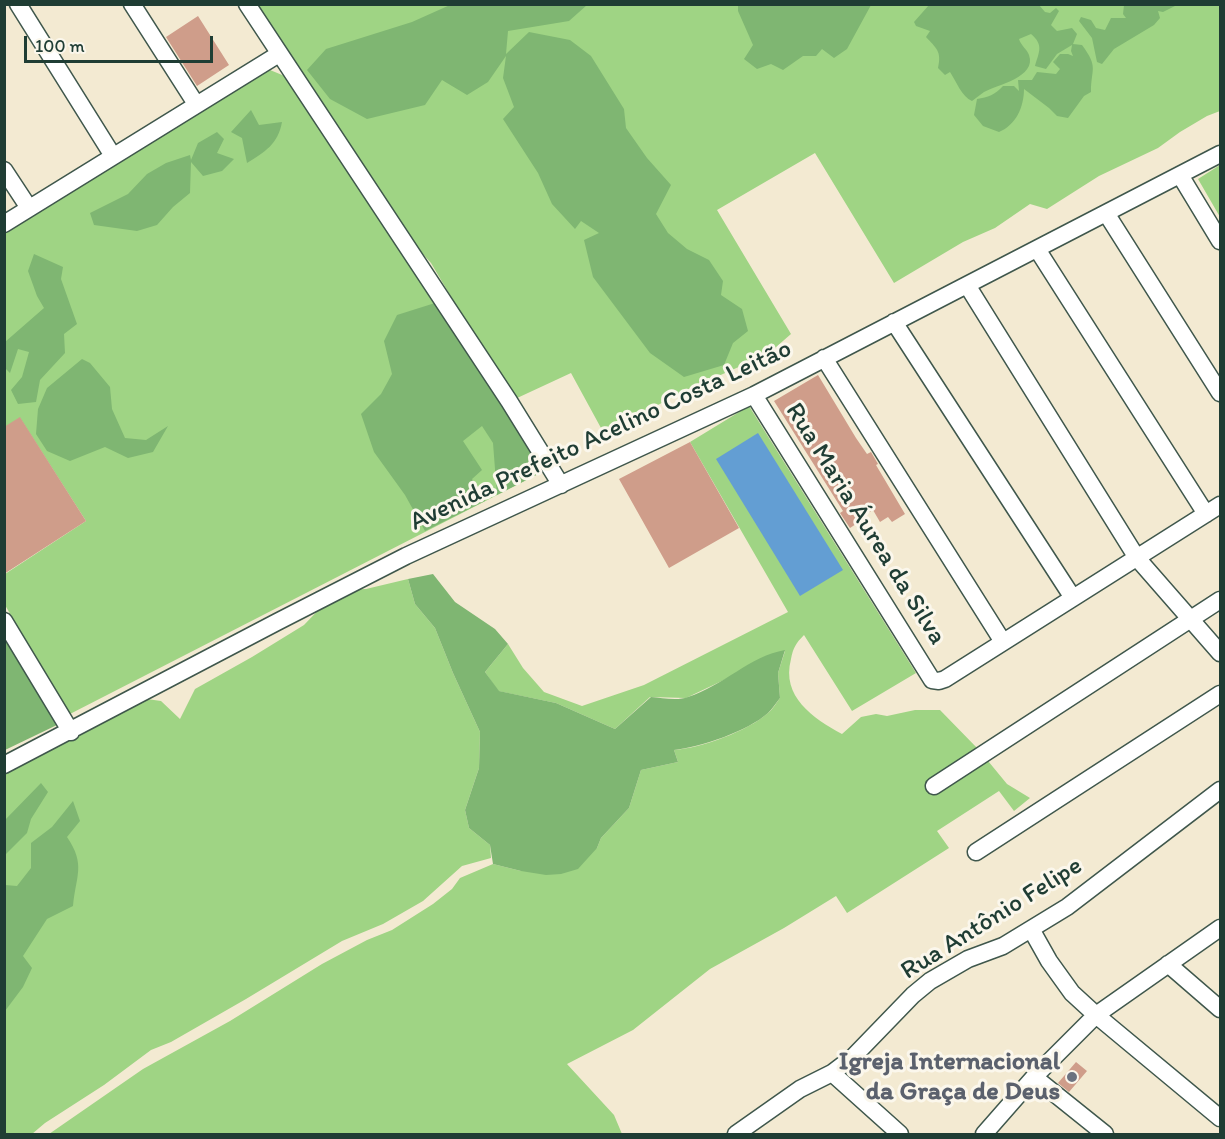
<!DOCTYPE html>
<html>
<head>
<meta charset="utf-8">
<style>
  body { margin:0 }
  #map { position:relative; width:1225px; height:1139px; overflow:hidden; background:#f3ead2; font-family:Itim,sans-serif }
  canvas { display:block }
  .frame { position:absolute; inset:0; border:6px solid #1f3d34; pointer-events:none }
  .scale { position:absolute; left:24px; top:36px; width:189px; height:27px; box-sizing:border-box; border:3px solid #1f3d34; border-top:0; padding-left:8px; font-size:18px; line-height:21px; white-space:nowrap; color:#1f3d34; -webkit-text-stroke:4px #fbf7ec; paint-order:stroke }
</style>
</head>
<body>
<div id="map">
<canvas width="1225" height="1139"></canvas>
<div class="frame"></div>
<div class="scale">100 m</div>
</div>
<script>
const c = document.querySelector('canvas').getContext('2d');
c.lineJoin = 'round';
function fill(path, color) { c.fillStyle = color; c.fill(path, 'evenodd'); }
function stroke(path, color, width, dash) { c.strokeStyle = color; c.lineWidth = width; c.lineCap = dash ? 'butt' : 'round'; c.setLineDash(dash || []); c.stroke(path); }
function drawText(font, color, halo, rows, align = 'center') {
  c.font = font + ' Itim,sans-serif'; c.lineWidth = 6; c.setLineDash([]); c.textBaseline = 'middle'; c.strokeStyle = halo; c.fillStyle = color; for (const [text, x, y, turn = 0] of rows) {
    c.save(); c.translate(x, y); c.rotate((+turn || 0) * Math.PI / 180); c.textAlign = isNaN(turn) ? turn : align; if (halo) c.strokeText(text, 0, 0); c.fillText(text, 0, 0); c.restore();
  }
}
fill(new Path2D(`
  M258 5H1220V111L1207 116 1180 132 1158 148 1099 176 1047 209 1030 204 995 228 963 242 894 283 815 153 717 210 791 334 768 354 689 389 654 407 607 439 571 373 515 399 476 339 431 263 413 243 337 131 316 92 303 79Z
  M270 70 287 77 544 471 68 715 5 605V574L86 521 20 418 5 427V232L165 129Z
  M1220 165V217L1198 179Z
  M749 406 916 673 852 711 804 635C796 643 793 648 791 659 781 697 813 718 842 734L861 717 876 714 887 716 915 710H940L979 750 1007 784 1030 798 1014 811 999 791 937 831 949 848 847 913 836 896 784 928 710 969 633 1030 567 1064 614 1115 622 1134H49L143 1069 230 1021 322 964 367 940 392 930 433 904 452 889 460 878 493 864 521 871 597 848 601 838 629 808 641 770 678 762 674 750C701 748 748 731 768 713 773 709 776 703 780 698L778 673 785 651 686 698 650 697 615 729 556 703 498 691 485 672 508 644 523 668 544 692 582 706 644 685 788 612 690 442Z
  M408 579 415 604 435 628 453 673 480 732 479 768 465 810 469 828 490 845 491 858 462 866 423 901 383 924 342 941 246 999 171 1042 151 1050 104 1085 45 1123 32 1134H5V769L140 698 161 701 180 719 195 689 252 657 304 625 327 601 343 590 366 589Z`), '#9fd484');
fill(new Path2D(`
  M450 5H587L569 21 508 31 506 54 529 32 570 40 591 56 624 109 626 128 647 158 671 185 656 214 668 233 687 249 709 260 723 281 721 295 742 309 748 331 733 343 724 365 684 377 650 353 593 277 584 240 599 233 581 221 575 229 552 204 538 173 503 119 514 107 503 78 506 56 488 82 467 95 442 80 425 105 367 119 330 99 307 70 326 49 412 22Z
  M738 5V4L871 5 847 49 834 58 822 49 816 56H803L783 70 771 64 757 69 744 59 753 45 738 11Z
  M929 5H1039L1045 12 1050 13 1056 8 1059 11 1051 25 1057 31 1072 28 1077 34 1073 44 1082 45C1099 68 1091 68 1091 92L1084 96 1068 118 1057 116 1049 108 1024 89C1024 107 1016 125 999 132L983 126 974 115 977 99C988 97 995 95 1003 86H1014L1019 91 1018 80H1032L1037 72 1056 74 1060 69 1053 62 1060 54H1068L1073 56 1071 51 1072 45 1057 54 1046 69 1035 66C1039 52 1044 45 1031 34L1019 39C1021 46 1027 49 1029 55 1037 77 997 85 984 92 980 95 976 98 972 101 962 97 956 81 950 72L945 75 938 68C942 51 936 48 926 37L930 31 916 26 914 22Z
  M1124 5H1177L1163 12 1158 11 1160 18 1154 25 1114 49 1102 64 1097 62 1092 38 1079 21 1081 17 1091 20 1096 28 1105 30 1111 18H1126L1123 14Z
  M251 110 259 125 282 122C278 144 265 152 247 163L242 138 231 132Z
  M217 132 224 139 217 153 234 159 222 171 203 176 191 162 190 193 173 207 157 225 137 231 94 225 90 213 128 194 147 174 166 163 190 155 191 160 198 143Z
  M34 254 63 267 61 279 77 324 64 334 65 353 40 380 36 402 18 404 11 390 22 377 29 352 18 349 10 373 5 368V342L44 308 37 296 28 271Z
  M435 303 544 471 497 495 493 443 482 426 463 441 482 470 472 479 485 501 425 531 405 495 374 452 361 414 381 394 392 374 384 341 397 315Z
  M82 359 90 363 110 387 112 409 125 438 146 440 168 426 153 452 128 458 105 447 70 461 47 451 36 434 38 409 47 388Z
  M433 574 455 602 495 629 508 644 485 672 499 691 556 703 615 729 651 697C662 698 678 701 688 697 723 686 750 656 785 650L778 673 780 698C776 703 773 708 768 713 748 731 701 747 674 750L678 762 641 770 629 808 601 838 597 848 578 869 561 874 546 875 521 871 493 864 490 845 469 828 465 810 479 768 480 732 453 673 435 628 415 604 408 579Z
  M4 636 59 724 5 750H4Z
  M41 783 48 792 31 819 27 833 5 855V820Z
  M73 801 80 821 67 837C86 865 76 875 73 906L47 919 23 956 32 968 23 987 5 1011V885L17 886 31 868V843L52 827Z`), '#7fb672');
fill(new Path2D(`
  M758 433 843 570 800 596 716 459Z`), '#639ed3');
fill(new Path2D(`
  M198 16 229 65 197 86 166 37Z
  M818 375 856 438 867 454 871 452 878 464 876 465 905 514 892 522 888 517 880 522 873 510 854 521 856 524 850 528 840 513 843 511 774 401Z
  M20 417 86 521 4 574V427Z
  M690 442 739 528 669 568 619 479Z
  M1076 1062 1087 1071 1069 1092 1058 1083Z`), '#cf9d8a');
const minor = new Path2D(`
  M18 4 113 156
  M132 4 196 104
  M247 4 509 401 561 485
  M4 170 29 208
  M1180 175 1220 241
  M1106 213 1220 393
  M4 224 279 54
  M1037 249 1206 514
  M967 285 1137 558 1220 653
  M894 322 1073 598
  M824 358 1003 642
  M754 395 932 680 939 681 945 679 1220 505
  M4 621 71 732
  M4 765 277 622 406 556 754 395 1220 154
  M934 786 1220 600
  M976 852 1220 694
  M1031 929 1049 961 1072 993 1096 1015 1220 1118
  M1168 964 1220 1009
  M832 1073 900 1134
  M1034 1077 1105 1134
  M736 1134 800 1089 832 1073 853 1057 913 995 930 981 968 959 1003 946 1067 907 1220 790
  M984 1134 1034 1077 1096 1015 1220 928`);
stroke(minor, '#3f574c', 19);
stroke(minor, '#fff', 16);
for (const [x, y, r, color] of [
  [1072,1077,6,"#6b7280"]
]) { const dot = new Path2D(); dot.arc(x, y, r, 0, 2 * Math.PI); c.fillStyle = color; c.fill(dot); stroke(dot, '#fbf7ec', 2); }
drawText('26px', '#1f3d34', '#fbf7ec', [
  ["Avenida Prefeito Acelino Costa Leitão",601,436,-25],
  ["Rua Maria Áurea da Silva",865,524,58],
  ["Rua Antônio Felipe",992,919,-32]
]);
drawText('bold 26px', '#5b616d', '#fbf7ec', [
  ["Igreja Internacional",1060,1062],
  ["da Graça de Deus",1060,1092]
], 'right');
</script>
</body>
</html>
